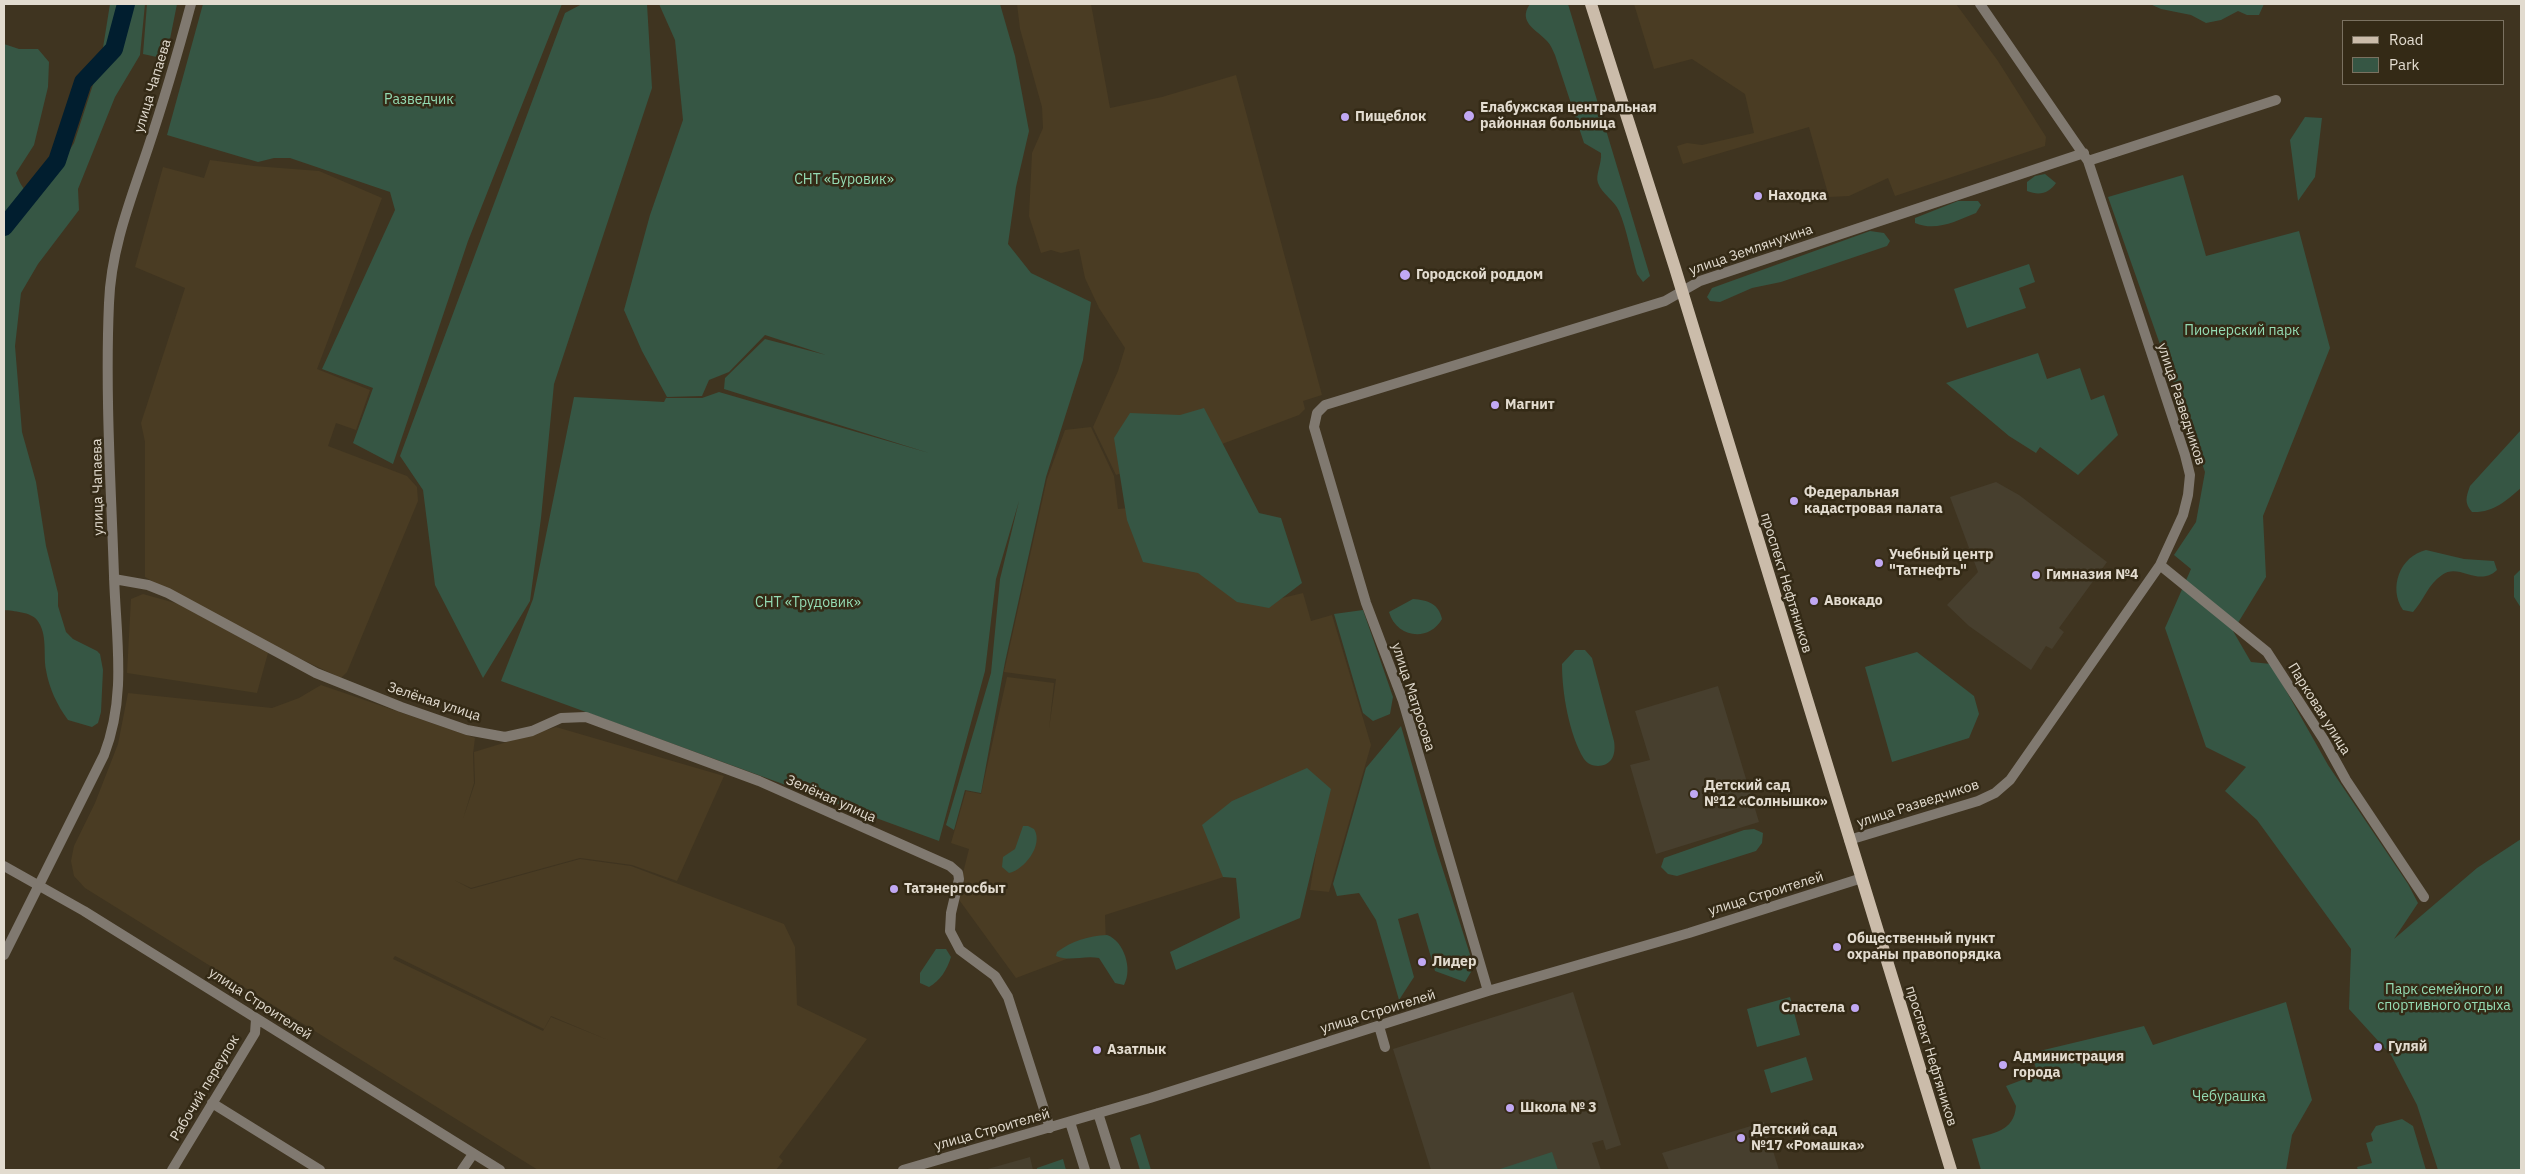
<!DOCTYPE html>
<html>
<head>
<meta charset="utf-8">
<style>
  body { margin:0 }
  #map { position:relative; width:2525px; height:1174px; overflow:hidden; background:#3f3420; font-family:"IBM Plex Sans",sans-serif }
  canvas { display:block }
  .frame { position:absolute; inset:0; border:5px solid #e2dbcf; pointer-events:none }
  .legend { position:absolute; left:2342px; top:20px; width:162px; height:65px; box-sizing:border-box; background:#342a16; border:1px solid #7a7160; margin:0; padding:6px 9px; list-style:none; font-size:15px; color:#e2dbcf }
  .legend li { display:flex; align-items:center; gap:10px; height:25px }
  .legend b { width:25px; border:1px solid #7a7160 }
</style>
</head>
<body>
<div id="map">
<canvas width="2525" height="1174"></canvas>
<div class="frame"></div>
<ul class="legend">
<li><b style="height:6px;background:#cbbcaa"></b>Road</li>
<li><b style="height:14px;background:#365644"></b>Park</li>
</ul>
</div>
<script>
const c = document.querySelector('canvas').getContext('2d');
c.lineJoin = 'round';
function fill(path, color) { c.fillStyle = color; c.fill(path, 'evenodd'); }
function stroke(path, color, width, dash) { c.strokeStyle = color; c.lineWidth = width; c.lineCap = dash ? 'butt' : 'round'; c.setLineDash(dash || []); c.stroke(path); }
function drawText(font, color, halo, rows, align = 'center') {
  c.font = font + ' "IBM Plex Sans",sans-serif'; c.lineWidth = 5; c.setLineDash([]); c.textBaseline = 'middle'; c.strokeStyle = halo; c.fillStyle = color; for (const [text, x, y, turn = 0] of rows) {
    c.save(); c.translate(x, y); c.rotate((+turn || 0) * Math.PI / 180); c.textAlign = isNaN(turn) ? turn : align; if (halo) c.strokeText(text, 0, 0); c.fillText(text, 0, 0); c.restore();
  }
}
fill(new Path2D(`
  M1017 4H1091L1110 108 1162 97 1236 75 1322 395 1303 401 1305 409 1299 415 1222 444 1198 447 1116 475 1093 427 1118 371 1125 348 1099 308 1085 278 1079 249 1061 253 1051 250 1041 253 1029 216 1032 153 1043 128 1042 107 1020 29Z
  M1634 4H1956L1998 61 2046 137 2045 146 1895 196 1888 178 1849 196 1829 197 1809 127 1683 164 1677 146 1687 143 1702 145 1754 133 1745 94 1692 59 1654 69Z
  M210 160 254 166 319 171 382 198 317 369 370 390 356 430 336 423 328 446 407 476 417 487 418 501 347 672 341 678 225 623 145 577V442L141 423 185 288 135 267 163 167 204 178Z
  M1091 427 1114 476 1118 509 1139 507 1278 599 1303 593 1311 621 1332 615 1371 745 1329 892 1310 890 1319 834 1308 850 1105 915 1106 944 1016 978 957 897 969 849 951 843 966 791 981 794 1007 677 1054 683 1049 729 1056 679 1004 672 1047 479 1065 430Z
  M143 594 179 604 268 653 257 693 127 673 131 599Z
  M321 685 475 738 473 754 474 783 463 819 475 783 474 752 556 727 724 776 677 881 632 865 580 858 471 888 454 880 471 889 580 859 631 866 784 924 795 947 797 1005 867 1039 779 1157 783 1161 776 1170H538L85 888 74 876 71 861 74 846 95 803 118 744 128 693 272 708 299 698ZM395 956 544 1029 551 1016 608 1040 551 1017 543 1031 393 959Z`), '#4a3c23');
fill(new Path2D(`
  M1996 482 2019 495 2107 562 2059 628 2064 632 2052 649 2046 646 2031 670 1969 626 1947 605 1978 572 1950 497Z
  M1718 686 1759 822 1656 854 1630 765 1650 760 1635 711Z
  M1573 992 1621 1145 1606 1150 1603 1140 1592 1143 1601 1170H1431L1393 1049Z
  M1764 1122 1779 1170H1669L1662 1153Z
  M1030 1157 1033 1170H984Z`), '#473f2e');
fill(new Path2D(`
  M110 4H145L140 55 115 97 78 189 79 210 38 264 21 293 15 346 22 432 36 482 46 546 58 593V606L66 632 73 639 97 651 100 654 103 670 101 712 98 723 92 727 68 720C57 705 49 688 46 670 43 654 48 634 37 620 31 612 13 611 4 610V44L19 49H38L49 62 48 87 34 145 16 173C21 186 23 192 38 194L52 179 74 143 101 60Z
  M147 4H177L166 59 143 54Z
  M203 4H562L468 241 393 464 353 443 373 388 322 369 395 210 390 192 290 158H274L258 162 167 135Z
  M582 4H647L652 88 554 384 541 518 530 601 483 678 435 585 423 490 400 456 565 13Z
  M659 4H1000L1015 56 1029 131 1016 187 1008 244 1031 273 1091 302 1083 360 1046 477 1005 662 981 793 965 790 954 830 946 825 991 673 1000 579 1019 501 996 579 985 671 939 841 501 681 533 599 574 397 664 402 666 398H702L719 392 929 453 724 389 725 378 765 339 826 355 765 335 729 372 709 380 702 396 667 397 642 351 624 310 650 215 683 120 675 40Z
  M1530 4H1568L1650 276 1643 282 1637 274C1631 254 1627 230 1619 211 1614 200 1602 194 1598 183 1595 175 1602 164 1601 153L1584 143 1555 55C1553 51 1551 45 1547 41 1537 30 1517 22 1530 4Z
  M2150 4H2264L2259 15H2247L2238 11 2221 20 2206 23 2191 15 2161 9Z
  M2305 117 2322 118 2315 177 2298 201 2290 140Z
  M2045 174 2056 183C2049 193 2040 196 2027 191V182L2035 176Z
  M2183 175 2206 256 2299 231 2330 348 2263 516 2266 577 2233 631 2251 662 2271 664 2328 765 2408 884 2418 903 2394 939 2477 868 2521 839V1170H2438L2417 1105 2391 1055 2349 1009 2351 949 2257 820 2225 791 2246 767 2206 747 2165 628 2191 569 2174 555 2196 522 2205 472 2108 197Z
  M1958 201H1978L1981 205 1976 213C1956 221 1936 232 1915 223V218Z
  M1870 231 1884 233 1890 241 1887 246 1781 282 1752 288 1720 302 1710 301 1707 297 1712 288Z
  M2029 264 2035 282 2019 288 2026 308 1967 328 1954 289Z
  M2038 353 2047 379 2080 368 2091 400 2104 395 2118 435 2078 475 2040 447 2036 453 2009 436 1946 383Z
  M1204 408 1259 513 1281 518 1302 583 1269 608 1237 602 1198 573 1143 562 1127 520 1114 438 1130 413 1180 415Z
  M2521 430V488C2506 501 2493 513 2472 512 2464 503 2466 497 2470 486Z
  M2426 550 2464 559 2494 561 2497 570C2478 588 2459 562 2442 575 2428 584 2424 600 2413 612L2403 610C2388 588 2400 556 2426 550Z
  M2521 569V608L2514 597V576Z
  M1413 599C1428 600 1439 604 1442 619 1428 643 1396 637 1389 612Z
  M1363 610 1393 697 1390 714 1373 721 1363 713 1334 614Z
  M1575 650H1585L1592 658 1614 741C1615 747 1615 755 1611 760 1605 768 1590 768 1584 759 1569 734 1562 693 1562 664Z
  M1917 652 1974 696 1979 714 1969 738 1892 762 1865 667Z
  M1401 726 1435 845 1474 967 1465 982 1435 971 1418 913 1398 919 1414 977 1399 1000 1376 920 1359 893 1337 896 1333 884 1366 768Z
  M1307 768 1331 789 1300 918 1176 970 1170 952 1240 918 1236 878 1223 877 1202 825 1232 801Z
  M1023 826H1028L1034 829C1044 845 1024 870 1009 873L1002 867 1003 857 1015 849Z
  M1754 829 1763 833 1762 843 1756 851 1677 876 1668 874 1661 867 1664 858 1744 830Z
  M1107 935C1124 941 1133 969 1124 985L1115 983 1099 958C1084 955 1070 962 1056 956L1057 952C1072 941 1088 936 1107 935Z
  M936 949H946L951 957C947 970 940 981 929 987L920 983V973Z
  M1790 997 1800 1035 1757 1047 1747 1009Z
  M2286 1002 2312 1100 2292 1135 2286 1170H1981L1972 1139C1993 1133 2014 1132 2016 1106L2006 1086 2038 1074 2031 1053 2144 1026 2153 1045Z
  M1806 1057 1813 1080 1771 1093 1764 1070Z
  M2402 1119 2413 1126 2426 1170H2358L2357 1167 2372 1163 2366 1143 2373 1141 2371 1134 2376 1126Z
  M1140 1134 1151 1170H1140L1130 1138Z
  M1552 1152 1558 1170H1497Z
  M1063 1159 1066 1170H1037V1168Z`), '#365644');
stroke(new Path2D(`
  M4 227 57 161 83 82 114 49 126 4`), '#011e2f', 18);
stroke(new Path2D(`
  M2088 161 2276 100
  M2160 565 2267 652 2324 740 2346 780 2424 897
  M114 579 148 585 168 593 316 673 401 707 467 730 505 737 532 731 561 718 586 717 759 781 950 866 958 873 959 879 951 913 950 931 960 950 995 976 1008 997 1050 1128
  M1849 840 1978 801 1995 793 2010 780 2160 565 2183 515 2188 495 2190 475 2185 455 2088 161 1980 4
  M4 866 84 911 500 1170
  M4 955 104 755C127 696 116 638 114 576 111 486 105 394 109 303 111 248 131 199 148 148 164 100 178 52 191 4
  M1488 991 1403 701 1366 603 1314 427 1317 413 1325 405 1665 301 1700 281 2084 153
  M1379 1026 1385 1047
  M212 1103 320 1170
  M1098 1113 1116 1170
  M1070 1122 1085 1170
  M172 1170 255 1033 256 1019
  M462 1170 473 1154
  M903 1170 1150 1098 1488 991 1689 933 1862 878`), '#807970', 10);
stroke(new Path2D(`
  M1591 4 1675 268 1951 1170`), '#cbbcaa', 12);
for (const [x, y, r, color] of [
  [1469,116,6,"#c1a8f3"],
  [1345,117,5,"#c1a8f3"],
  [1758,196,5,"#c1a8f3"],
  [1405,275,6,"#c1a8f3"],
  [1495,405,5,"#c1a8f3"],
  [1794,501,5,"#c1a8f3"],
  [1879,563,5,"#c1a8f3"],
  [2036,575,5,"#c1a8f3"],
  [1814,601,5,"#c1a8f3"],
  [1694,794,5,"#c1a8f3"],
  [894,889,5,"#c1a8f3"],
  [1837,947,5,"#c1a8f3"],
  [1422,962,5,"#c1a8f3"],
  [1855,1008,5,"#c1a8f3"],
  [2378,1047,5,"#c1a8f3"],
  [1097,1050,5,"#c1a8f3"],
  [2003,1065,5,"#c1a8f3"],
  [1510,1108,5,"#c1a8f3"],
  [1741,1138,5,"#c1a8f3"]
]) { const dot = new Path2D(); dot.arc(x, y, r, 0, 2 * Math.PI); c.fillStyle = color; c.fill(dot); stroke(dot, '#342a16', 2); }
drawText('14px', '#e2dbcf', '#342a16', [
  ["улица Чапаева",153,86,-73],
  ["улица Землянухина",1751,250,-19],
  ["улица Разведчиков",2181,404,72],
  ["улица Чапаева",98,487,-91],
  ["проспект Нефтяников",1786,583,73],
  ["улица Матросова",1413,697,72],
  ["Зелёная улица",434,702,18],
  ["Парковая улица",2319,709,58],
  ["Зелёная улица",831,799,24],
  ["улица Разведчиков",1918,804,-18],
  ["улица Строителей",1766,894,-17],
  ["улица Строителей",260,1004,33],
  ["улица Строителей",1378,1012,-17],
  ["проспект Нефтяников",1931,1056,73],
  ["Рабочий переулок",205,1088,-59],
  ["улица Строителей",992,1130,-16]
]);
drawText('14px', '#95dcb4', '#342a16', [
  ["Разведчик",419,100],
  ["СНТ «Буровик»",844,180],
  ["Пионерский парк",2242,331],
  ["СНТ «Трудовик»",808,603],
  ["Парк семейного и",2444,990],
  ["спортивного отдыха",2444,1006],
  ["Чебурашка",2229,1097]
]);
drawText('bold 14px', '#e2dbcf', '#342a16', [
  ["Елабужская центральная",1480,108],
  ["районная больница",1480,124],
  ["Пищеблок",1355,117],
  ["Находка",1768,196],
  ["Городской роддом",1416,275],
  ["Магнит",1505,405],
  ["Федеральная",1804,493],
  ["кадастровая палата",1804,509],
  ["Учебный центр",1889,555],
  ["\"Татнефть\"",1889,571],
  ["Гимназия №4",2046,575],
  ["Авокадо",1824,601],
  ["Детский сад",1704,786],
  ["№12 «Солнышко»",1704,802],
  ["Татэнергосбыт",904,889],
  ["Общественный пункт",1847,939],
  ["охраны правопорядка",1847,955],
  ["Лидер",1432,962],
  ["Сластела",1845,1008,"right"],
  ["Гуляй",2388,1047],
  ["Азатлык",1107,1050],
  ["Администрация",2013,1057],
  ["города",2013,1073],
  ["Школа № 3",1520,1108],
  ["Детский сад",1751,1130],
  ["№17 «Ромашка»",1751,1146]
], 'left');
</script>
</body>
</html>
